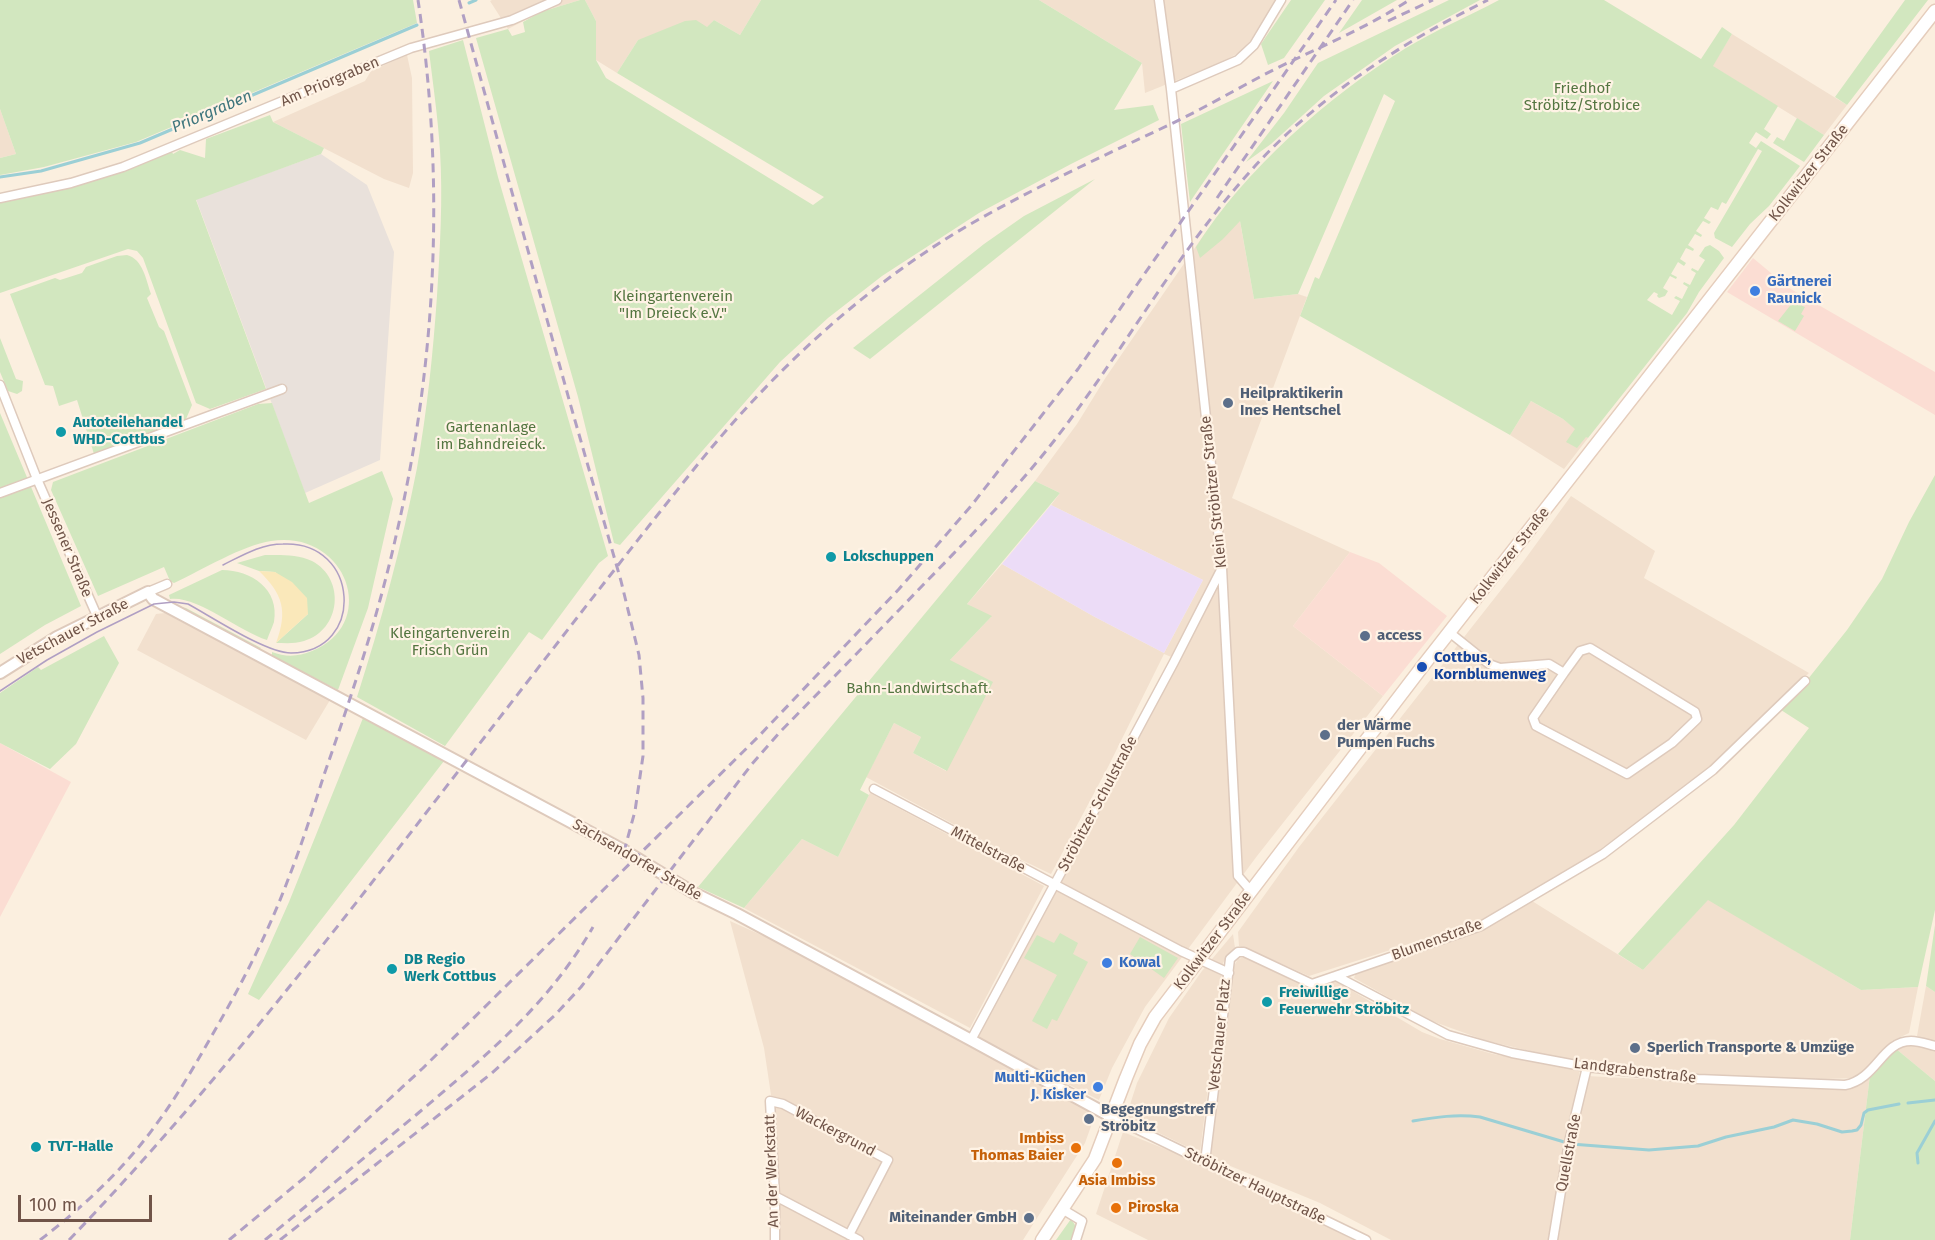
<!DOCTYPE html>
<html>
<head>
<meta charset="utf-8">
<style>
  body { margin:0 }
  #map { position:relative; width:1935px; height:1240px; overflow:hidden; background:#fbefdf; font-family:"Fira Sans",sans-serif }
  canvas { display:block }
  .scale { position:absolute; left:18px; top:1195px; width:134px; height:27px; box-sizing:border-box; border:3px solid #705448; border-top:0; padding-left:8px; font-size:18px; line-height:21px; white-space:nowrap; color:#705448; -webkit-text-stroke:4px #fff3e5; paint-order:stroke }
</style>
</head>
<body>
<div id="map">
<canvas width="1935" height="1240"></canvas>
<div class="scale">100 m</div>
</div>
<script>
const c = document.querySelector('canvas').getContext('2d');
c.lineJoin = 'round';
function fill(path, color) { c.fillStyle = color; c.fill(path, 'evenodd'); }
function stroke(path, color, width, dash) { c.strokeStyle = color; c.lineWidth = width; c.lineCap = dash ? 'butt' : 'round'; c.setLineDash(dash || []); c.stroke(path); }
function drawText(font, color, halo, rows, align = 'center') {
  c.font = font + ' "Fira Sans",sans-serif'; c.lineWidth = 4.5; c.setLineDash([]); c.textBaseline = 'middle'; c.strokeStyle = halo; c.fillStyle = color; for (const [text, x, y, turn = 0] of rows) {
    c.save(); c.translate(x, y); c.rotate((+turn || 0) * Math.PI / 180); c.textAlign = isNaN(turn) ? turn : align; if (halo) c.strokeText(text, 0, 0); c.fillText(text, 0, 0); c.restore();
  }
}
fill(new Path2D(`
  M492 0H580L541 12 508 29 490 1Z
  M585 0H761L740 35 714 20 707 28 638 40 617 73 596 60V21Z
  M1039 0H1277L1250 41 1240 52 1222 62 1145 93 1142 63Z
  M1732 34 1847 105 1824 135 1712 66Z
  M407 55 412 78 413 173 409 188 384 179 273 122 365 81 371 71Z
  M0 109 16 154 0 158Z
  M1235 194 1254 299 1298 294 1307 297 1232 498 1350 552 1293 626 1383 696 1257 856 1145 1007 1112 1068 1099 1100 976 1037 1179 660 1164 654 1108 767 1051 874 1005 852 866 777 894 723 921 737 913 753 946 771 949 661 991 617 967 604 1002 564 1093 616 1164 653 1203 580 1051 505 1060 493 1035 481 1077 424 1106 377 1203 236Z
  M1531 401 1563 419 1588 438 1564 469 1510 435Z
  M1571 496 1655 551 1644 578 1809 673 1705 773 1591 856 1478 922 1309 976 1255 952 1239 946 1238 932 1299 847 1523 562Z
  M165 613 330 700 306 740 137 650 156 614Z
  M870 793 1044 886 970 1028 744 908 802 839 838 857Z
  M1708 899 1861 990 1918 987 1909 1033 1892 1041 1857 1078 1825 1079 1702 1076 1605 1062 1563 1059 1484 1040 1429 1020 1354 978 1356 973 1487 926 1532 901 1643 970Z
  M730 921 777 942 980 1051 1095 1115 1085 1143 1023 1240H778V1176L774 1115 764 1048Z
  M1233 934 1235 948 1229 953 1223 963 1200 1153 1126 1117 1137 1083 1169 1018 1202 971Z
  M1245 957 1307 988 1334 980 1422 1032 1440 1039 1493 1054 1580 1070 1548 1240H1391L1320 1203 1211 1158V1135L1234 966 1238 959Z
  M1926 986 1935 992V1042L1920 1039 1917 1036Z
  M1912 1045 1923 1046 1935 1051V1081L1895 1048Z
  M1870 1075 1850 1240H1558L1573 1142 1587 1076 1824 1089 1851 1087Z
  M1123 1132 1185 1157 1354 1240H1148L1096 1214Z`), '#f2e0ce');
fill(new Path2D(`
  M1753 258 1789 288 1935 372V415L1727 292Z
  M1350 552 1379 563 1447 616 1383 696 1293 626Z
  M0 743 71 782 0 917Z`), '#fbddd3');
fill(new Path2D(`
  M321 154 367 185 394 252 380 460 305 493 196 199Z`), '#e9e1db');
fill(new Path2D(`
  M1051 505 1203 580 1164 653 1093 616 1002 564Z`), '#ecdcf7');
fill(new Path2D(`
  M0 0H413L417 23 136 142 44 167 0 175V158L16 154 0 109Z
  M580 0H585L596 21V60L606 78 813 205 824 197 617 73 638 40 685 21 696 20 707 27 714 20 740 35 761 0H1039L1142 63 1114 110 1153 105 1159 120 1071 164 979 213 882 276 828 318 780 362 620 545 614 543 578 397 476 38 508 29 512 36 525 32 523 22 541 12Z
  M1291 0H1325L1284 58 1268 65 1261 44Z
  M1362 0H1397L1339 33Z
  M1449 0H1480L1395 46 1324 96 1271 144 1246 162 1284 113 1318 63Z
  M1499 0H1604L1701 59 1722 27 1732 34 1713 66 1778 106 1764 129 1771 134 1767 139 1756 132 1749 143 1756 148 1761 141 1800 166 1769 206 1750 224 1732 247 1715 238 1714 233 1762 151 1758 149 1726 204 1722 202 1718 210 1711 207 1704 218 1711 222 1709 224 1703 221 1696 231 1702 235 1701 237 1695 234 1688 245 1694 249 1693 251 1686 248 1680 259 1686 263 1684 266 1678 262 1671 274 1677 277 1676 279 1670 276 1663 288 1668 291 1665 296 1659 298 1657 296 1658 294 1654 292 1647 300 1672 315 1680 301 1674 298 1676 296 1682 299 1688 287 1683 284 1684 282 1690 285 1696 273 1691 270 1692 268 1698 271 1705 260 1699 256 1705 247 1710 245 1719 251 1724 258 1699 292 1687 313 1588 438 1586 437 1577 448 1566 442 1575 429 1563 419 1531 401 1510 435 1300 316 1315 277 1319 279 1395 101 1384 94 1298 294 1254 299 1240 221 1223 239 1200 258 1196 247C1245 169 1329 96 1406 48 1436 30 1469 16 1499 0Z
  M1905 0H1928L1847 105 1835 97Z
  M463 40 498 177 608 556 599 563 542 640 529 632 445 746 357 697C381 622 402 545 417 468 427 411 433 354 437 296 440 248 443 199 440 151 438 118 433 84 429 51Z
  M1273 81 1194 196 1190 202 1181 124Z
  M270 115 273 122 324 148 321 154 196 200 266 389 210 409 196 403 143 258 137 251 128 249 0 293V202C60 191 115 175 172 152L173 154 180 150 205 158 206 139Z
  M1797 118 1824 135 1804 162 1773 143 1777 137 1784 141Z
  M1095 179 870 359 853 348 984 244 1024 216Z
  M127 255C143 259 146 280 151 294L147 298 159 327 164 331 192 405 186 419 94 454 77 400 59 406 53 386 45 385 10 294 55 278 60 280 82 273 86 267 117 256Z
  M1793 302 1805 307 1801 314 1804 316 1795 331 1778 321Z
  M0 338 16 379 23 381 22 391 17 394 8 391 0 372Z
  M272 403 309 503 382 471 393 499 368 608 338 690 272 656V652C285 657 298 657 312 651 381 623 346 529 271 541 243 545 202 570 174 583L170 581 164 567 98 596 51 490 53 482 258 404Z
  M0 413 81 606 45 625 0 654Z
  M1935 475V910L1918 987 1861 990 1708 900 1643 970 1618 954 1734 825 1809 728 1781 710 1808 679 1847 630 1882 579 1909 522Z
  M1035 481 1060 493 967 604 992 616 950 660 993 682 947 771 913 753 921 737 894 723 860 790 869 795 838 857 802 839 744 908 698 887Z
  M265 555C281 555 297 554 312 561 346 579 341 630 304 641 295 644 285 643 276 643L308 614 275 572 259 571 237 563Z
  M222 570C251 570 280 589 274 622 272 628 269 634 267 640 239 631 196 595 170 599L169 595Z
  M176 606 186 608 261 648 258 650Z
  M104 636 119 663 76 744 50 769 0 743V693L38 667 41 670Z
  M363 718 444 761 259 1000 248 994 289 902Z
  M1935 925V992L1926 986Z
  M1060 933 1078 943 1073 954 1088 962 1057 1021 1052 1019 1047 1029 1032 1021 1057 975 1024 958 1037 935 1054 943Z
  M1140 937 1178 958 1164 978 1130 954Z
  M1895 1048 1935 1081V1240H1850L1870 1075Z
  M1071 1219 1077 1228 1073 1240H1056Z`), '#d2e7bf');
fill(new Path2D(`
  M259 571 275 572 292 582 307 598 308 614 276 643C288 611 283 594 259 571Z`), '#fae8ba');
stroke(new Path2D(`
  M469 3 476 0
  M0 177 41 171 140 143 417 25
  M1908 1103 1935 1100
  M1413 1121C1436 1117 1457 1114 1480 1117L1571 1144 1649 1150 1698 1146 1726 1137 1774 1127 1793 1120 1817 1124 1842 1132 1852 1131 1857 1130 1861 1125 1864 1113 1868 1110 1899 1104
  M1918 1163 1917 1153 1935 1121`), '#9bcfd5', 3);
const minor = new Path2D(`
  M1159 0 1171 89 1222 568 1238 876 1251 891
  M1171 89 1238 60 1254 45 1281 0
  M0 198 71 183 123 167 411 48 512 20 557 0
  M0 385 37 479 97 616
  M0 493 282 389
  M148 592 167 584
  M1449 632 1489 664 1500 668 1549 664 1564 673 1580 651 1590 648 1695 712 1697 719 1672 743 1627 774 1536 726 1533 718 1564 673
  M874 789 1181 951 1229 973
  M1336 976 1448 1035 1512 1053 1587 1067 1698 1079 1845 1085C1877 1079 1882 1041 1911 1041 1919 1041 1927 1044 1935 1046
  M971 1040 1174 662 1222 568
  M1112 1117 1366 1240
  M1205 1162 1230 959 1238 952H1244L1312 984 1481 926 1603 854 1713 770 1805 681
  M775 1196 859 1240
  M1062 1209 1082 1221 1076 1240
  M775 1240V1196L770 1101 783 1104 888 1160 849 1235
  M1553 1240 1569 1142 1587 1067`);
const tertiary = new Path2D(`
  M0 673 57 637 148 592 153 599 625 851 694 893 737 914 971 1040 1112 1117`);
const secondary = new Path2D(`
  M1042 1240 1095 1159 1126 1078 1140 1044 1155 1017 1422 667 1935 11`);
stroke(minor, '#decabc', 11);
stroke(tertiary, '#decabc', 14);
stroke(secondary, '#e5cdbc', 15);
stroke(minor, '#fff', 8);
stroke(tertiary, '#fff', 10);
stroke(secondary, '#fff', 12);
stroke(new Path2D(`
  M0 691 47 660 97 632 154 604 174 602 188 604C212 617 266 653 291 653 366 652 360 540 283 544 261 544 243 555 223 565`), '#b09fc3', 1.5);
stroke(new Path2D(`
  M459 0 570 403 621 581 639 655 643 698V756L635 811 622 859
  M1388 21 1433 0
  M1217 198 1353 0
  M40 1240C83 1207 123 1170 155 1126 179 1094 199 1058 219 1023 246 976 270 928 289 877 302 844 313 809 324 775 351 697 378 617 396 536 437 360 445 179 418 0
  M69 1240C190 1114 298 978 405 840 502 715 599 588 698 464 772 373 857 293 957 232 1026 191 1099 158 1171 124 1200 110 1228 94 1256 79 1306 52 1361 32 1409 0
  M229 1240 304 1178 423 1068 758 737 899 589 971 506 1078 369 1336 0
  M265 1240C316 1198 366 1156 416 1115 485 1056 547 1007 593 927
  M280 1240 492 1073 555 1015 581 987 752 764 779 733C828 683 876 634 924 584 966 541 1008 498 1046 451 1115 365 1168 266 1240 183 1308 103 1395 46 1488 0`), '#b09fc3', 3, [9, 6]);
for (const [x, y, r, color] of [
  [1755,291,6,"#3f7fe0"],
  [1228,403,6,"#5c6f8a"],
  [61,432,6,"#0f9aa8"],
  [831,557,6,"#0f9aa8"],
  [1365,636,6,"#5c6f8a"],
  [1422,667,6,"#1a4fb4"],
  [1325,735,6,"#5c6f8a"],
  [1107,963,6,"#3f7fe0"],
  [392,969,6,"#0f9aa8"],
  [1267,1002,6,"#0f9aa8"],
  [1635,1048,6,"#5c6f8a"],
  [1098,1087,6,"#3f7fe0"],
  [1089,1119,6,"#5c6f8a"],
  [36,1147,6,"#0f9aa8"],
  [1076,1148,6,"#e8710a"],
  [1117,1163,6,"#e8710a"],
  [1116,1208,6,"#e8710a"],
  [1029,1218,6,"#5c6f8a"]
]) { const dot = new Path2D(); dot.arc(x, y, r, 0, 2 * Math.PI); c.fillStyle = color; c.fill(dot); stroke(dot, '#fff3e5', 2); }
drawText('15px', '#705448', '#fff3e5', [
  ["Am Priorgraben",330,82,-23],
  ["Kolkwitzer Straße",1809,173,-52],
  ["Klein Ströbitzer Straße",1214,492,-96],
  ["Jessener Straße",67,548,67],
  ["Kolkwitzer Straße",1510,556,-52],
  ["Vetschauer Straße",73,632,-28],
  ["Ströbitzer Schulstraße",1098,804,-62],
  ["Mittelstraße",988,850,28],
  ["Sachsendorfer Straße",637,860,30],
  ["Blumenstraße",1437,940,-20],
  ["Kolkwitzer Straße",1213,941,-53],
  ["Vetschauer Platz",1220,1035,-84],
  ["Landgrabenstraße",1635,1071,7],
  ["Wackergrund",835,1132,28],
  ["Quellstraße",1569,1153,-79],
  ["An der Werkstatt",772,1171,-92],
  ["Ströbitzer Hauptstraße",1255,1186,26]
]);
drawText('15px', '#547641', '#fff3e5', [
  ["Friedhof",1582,89],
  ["Ströbitz/Strobice",1582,106],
  ["Kleingartenverein",673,297],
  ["\"Im Dreieck e.V.\"",673,314],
  ["Gartenanlage",491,428],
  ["im Bahndreieck.",491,445],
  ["Kleingartenverein",450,634],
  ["Frisch Grün",450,651],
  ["Bahn-Landwirtschaft.",919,689]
]);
drawText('bold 15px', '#366cbe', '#fff3e5', [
  ["Gärtnerei",1767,282],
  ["Raunick",1767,299],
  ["Kowal",1119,963],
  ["Multi-Küchen",1086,1078,"right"],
  ["J. Kisker",1086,1095,"right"]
], 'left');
drawText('bold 15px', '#4e5e75', '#fff3e5', [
  ["Heilpraktikerin",1240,394],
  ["Ines Hentschel",1240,411],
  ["access",1377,636],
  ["der Wärme",1337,726],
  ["Pumpen Fuchs",1337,743],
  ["Sperlich Transporte & Umzüge",1647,1048],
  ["Begegnungstreff",1101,1110],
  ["Ströbitz",1101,1127],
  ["Miteinander GmbH",1017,1218,"right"]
], 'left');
drawText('bold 15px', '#0d838f', '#fff3e5', [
  ["Autoteilehandel",73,423],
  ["WHD-Cottbus",73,440],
  ["Lokschuppen",843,557],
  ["DB Regio",404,960],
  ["Werk Cottbus",404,977],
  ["Freiwillige",1279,993],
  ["Feuerwehr Ströbitz",1279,1010],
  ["TVT-Halle",48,1147]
], 'left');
drawText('bold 15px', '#164399', '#fff3e5', [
  ["Cottbus,",1434,658],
  ["Kornblumenweg",1434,675]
], 'left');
drawText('bold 15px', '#c56008', '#fff3e5', [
  ["Imbiss",1064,1139],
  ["Thomas Baier",1064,1156],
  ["Asia Imbiss",1117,1181,"center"],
  ["Piroska",1128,1208,"left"]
], 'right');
drawText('italic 16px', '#3f767d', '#fff3e5', [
  ["Priorgraben",212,112,-23]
]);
</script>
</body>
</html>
